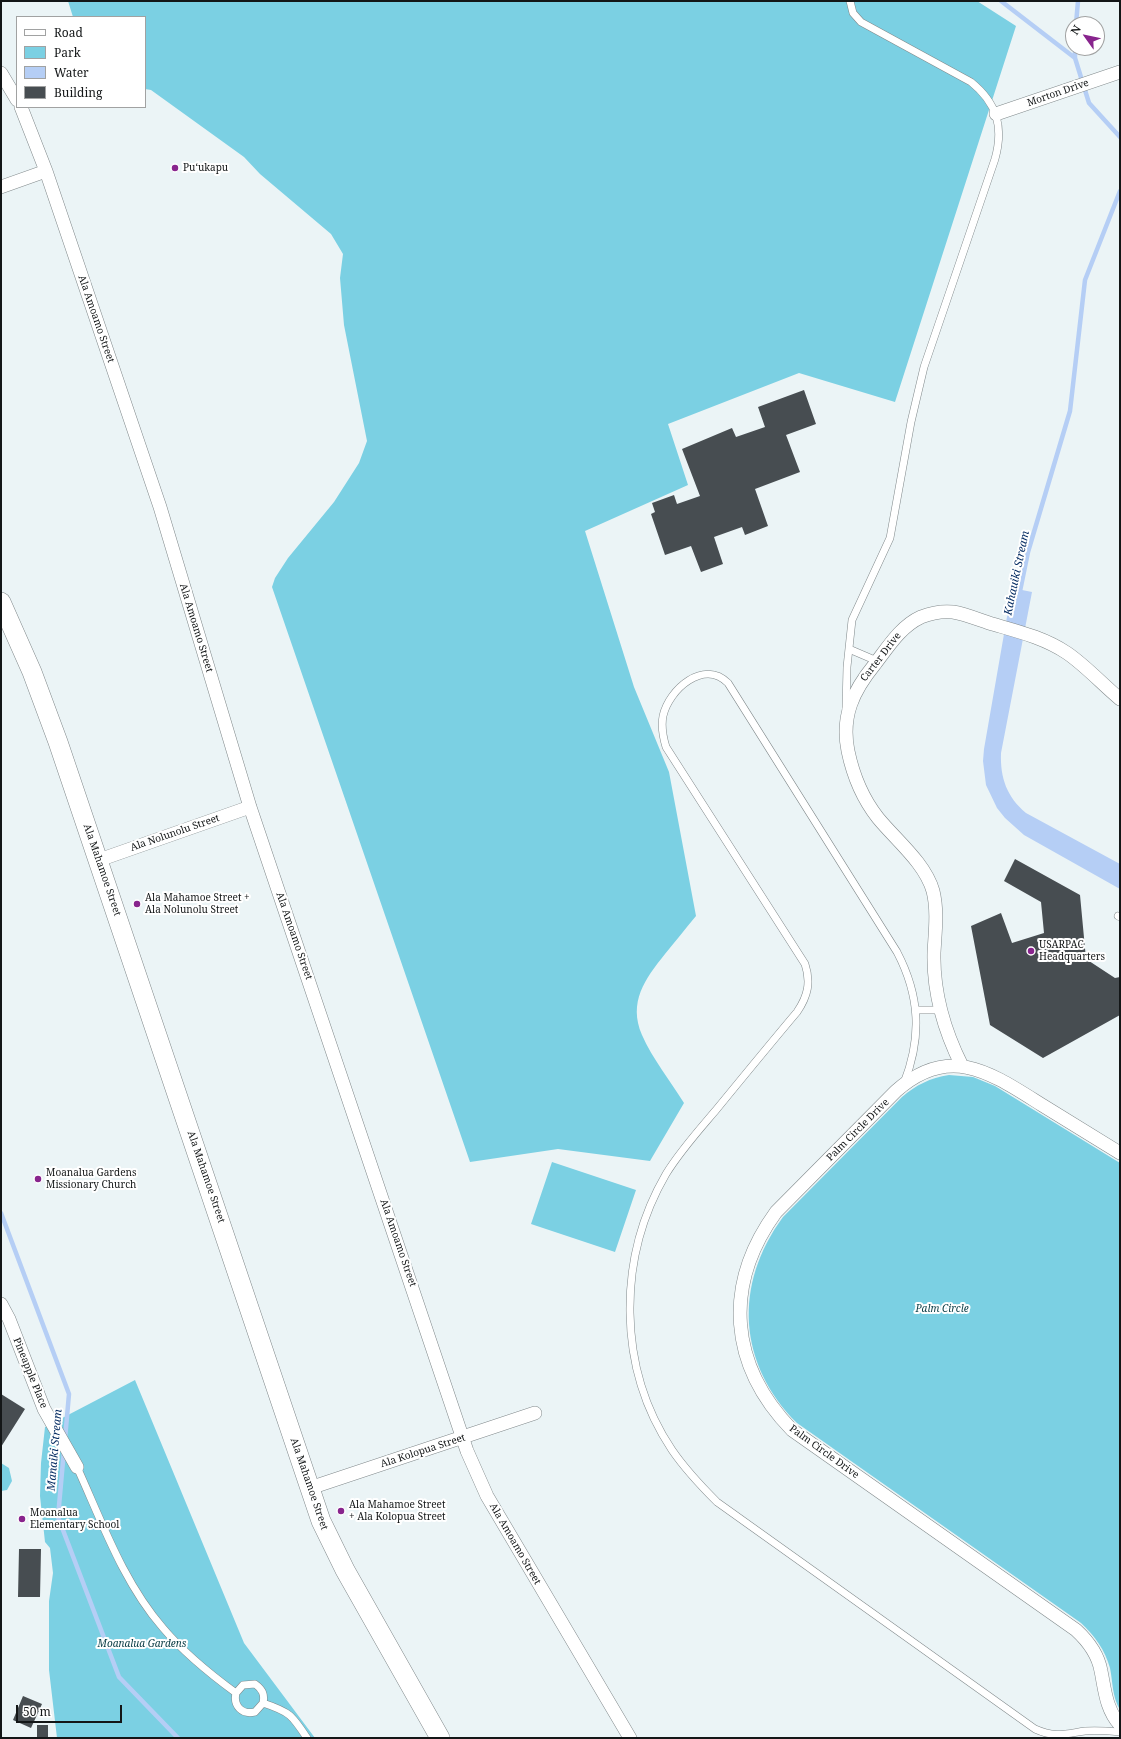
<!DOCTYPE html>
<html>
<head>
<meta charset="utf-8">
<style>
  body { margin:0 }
  #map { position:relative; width:1121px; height:1739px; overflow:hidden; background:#ebf4f6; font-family:"Noto Serif",serif }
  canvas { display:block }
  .frame { position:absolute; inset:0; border:2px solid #131617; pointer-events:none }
  .legend { position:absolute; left:16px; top:16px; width:130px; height:92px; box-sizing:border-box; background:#fff; border:1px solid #a1a2a2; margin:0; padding:5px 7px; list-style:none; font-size:12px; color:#131617 }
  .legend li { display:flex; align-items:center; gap:8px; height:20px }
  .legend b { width:20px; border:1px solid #a1a2a2 }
  .north { position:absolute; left:1065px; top:16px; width:40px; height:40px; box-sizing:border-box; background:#fff; border:1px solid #a1a2a2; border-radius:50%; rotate:303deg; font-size:11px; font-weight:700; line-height:16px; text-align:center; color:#131617 }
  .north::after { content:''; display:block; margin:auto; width:14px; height:18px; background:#88248d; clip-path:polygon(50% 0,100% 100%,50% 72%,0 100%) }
  .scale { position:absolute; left:16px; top:1705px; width:106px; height:18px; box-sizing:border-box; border:2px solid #131617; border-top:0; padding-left:5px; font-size:12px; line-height:14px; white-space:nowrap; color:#131617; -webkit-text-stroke:3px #fff; paint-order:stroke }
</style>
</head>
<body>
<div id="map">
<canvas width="1121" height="1739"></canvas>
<div class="frame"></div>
<ul class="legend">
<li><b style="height:5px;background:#fff"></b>Road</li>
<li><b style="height:11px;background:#7bd0e3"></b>Park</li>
<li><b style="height:11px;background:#b5cef5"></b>Water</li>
<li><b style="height:11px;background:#474d51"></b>Building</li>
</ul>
<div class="north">N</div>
<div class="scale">50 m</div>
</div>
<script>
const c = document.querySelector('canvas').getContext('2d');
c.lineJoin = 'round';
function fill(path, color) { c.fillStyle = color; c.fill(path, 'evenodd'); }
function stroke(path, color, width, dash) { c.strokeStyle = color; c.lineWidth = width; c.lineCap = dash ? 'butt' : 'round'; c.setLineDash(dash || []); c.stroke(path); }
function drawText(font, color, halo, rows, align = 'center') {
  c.font = font + ' "Noto Serif",serif'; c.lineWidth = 4; c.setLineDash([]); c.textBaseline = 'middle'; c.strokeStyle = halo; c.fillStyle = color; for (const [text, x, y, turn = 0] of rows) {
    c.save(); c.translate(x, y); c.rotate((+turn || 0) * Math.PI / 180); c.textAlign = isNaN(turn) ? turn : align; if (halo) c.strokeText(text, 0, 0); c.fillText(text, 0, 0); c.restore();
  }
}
fill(new Path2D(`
  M68 1H977L1016 26 895 402 799 373 668 424 688 485 585 531 634 687 669 772 696 916C685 929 675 942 665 954 645 979 628 1002 642 1035 652 1058 671 1082 684 1103L650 1161 558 1149 470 1162 272 587 275 578 288 558 334 502 359 463 367 441 344 325 340 278 343 254 331 234 260 174 244 157 151 90 145 89V17H73Z
  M949 1075 973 1077 995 1086 1120 1163V1710C1112 1696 1113 1683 1110 1668 1105 1650 1095 1636 1081 1623L797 1423C738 1364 733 1285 783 1217L902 1097C916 1085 930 1078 949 1075Z
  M552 1162 636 1190 615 1252 531 1224Z
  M135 1380 244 1643 315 1738H57L49 1670V1601L53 1573 50 1548 45 1542 40 1496 41 1463 45 1427Z
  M1 1463 9 1468 12 1481 7 1490 1 1491Z`), '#7bd0e3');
fill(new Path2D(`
  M1012 588 1032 592 1001 753C1000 778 1007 797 1026 813L1120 864V889L1024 835 1005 818 997 808 986 785 983 761 984 749Z`), '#b5cef5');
stroke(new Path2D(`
  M1001 1 1075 58 1089 103 1120 137
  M1076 24 1078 1
  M1075 58V48
  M1019 596 1028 552 1070 411 1085 280 1120 191
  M1 1213 69 1394 65 1439
  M64 1450 58 1517 119 1677 178 1738`), '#b5cef5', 4.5);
fill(new Path2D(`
  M804 390 816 424 786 435 800 472 755 489 768 526 745 535 742 527 714 537 723 564 701 572 691 546 665 555 651 514 655 512 652 503 674 495 677 504 700 496 682 449 732 428 736 437 765 427 758 407Z
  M1015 859 1080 895 1086 959 1115 978 1120 977V1015L1043 1058 990 1025 971 926 1001 913 1012 943 1044 933 1041 902 1004 881Z
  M1 1394 25 1409 1 1447Z
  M19 1549H41L40 1597H18Z
  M23 1696 42 1704 31 1728 13 1720Z
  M37 1725H48V1738H37Z`), '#474d51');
const lane = new Path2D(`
  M849 649 877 661
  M846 708 847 667 852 620 890 538 911 422 924 367 995 159C1004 127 997 103 971 82L861 22 853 13 850 1
  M1118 916 1120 917
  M916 1010H940
  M904 1083C922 1037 920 996 897 952L728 683C704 659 669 689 663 716 661 726 663 737 666 747L805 964C811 982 808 996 797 1012 770 1044 743 1077 716 1110 699 1130 680 1151 666 1174 617 1258 617 1368 672 1450 685 1469 701 1486 717 1502L1035 1729C1055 1738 1065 1734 1085 1731 1096 1730 1109 1731 1120 1732
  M77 1467C102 1522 123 1582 163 1628 184 1653 210 1674 236 1693 233 1706 242 1715 255 1712L263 1703C290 1712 292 1715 307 1738
  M236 1693 243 1685 255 1684C262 1689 265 1694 263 1703`);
const street = new Path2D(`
  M1 73 17 100
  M21 107 46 171 160 507 250 807 467 1451 487 1496 630 1738
  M996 114 1120 72
  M1 187 46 171
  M99 860 250 807
  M962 1066C944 1030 933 994 934 953 935 933 938 911 933 891 925 863 896 840 878 818 863 799 853 775 848 751 841 716 853 691 875 664 888 647 901 626 921 617 931 613 943 611 953 612 965 614 977 619 989 623 1016 631 1043 637 1067 653 1086 666 1102 684 1120 699
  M1120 1153C1094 1137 1068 1121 1042 1105 991 1073 950 1043 896 1091L776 1212C723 1285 729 1365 792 1430L1076 1630C1088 1641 1098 1654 1101 1671 1105 1691 1106 1709 1120 1725
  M1 1304 9 1319 44 1409 77 1467
  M310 1488 535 1413`);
const secondary = new Path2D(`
  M1 602 32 672 58 742 321 1521 345 1570 440 1738`);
stroke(lane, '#81898b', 8);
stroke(street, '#81898b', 14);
stroke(secondary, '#81898b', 20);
stroke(lane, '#fff', 7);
stroke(street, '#fff', 13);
stroke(secondary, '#fff', 19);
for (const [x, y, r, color] of [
  [175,168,4,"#88248d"],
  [137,904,4,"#88248d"],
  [1031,951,4,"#88248d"],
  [38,1179,4,"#88248d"],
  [341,1511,4,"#88248d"],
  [22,1519,4,"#88248d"]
]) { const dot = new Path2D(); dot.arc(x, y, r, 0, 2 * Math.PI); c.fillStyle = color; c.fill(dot); stroke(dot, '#fff', 1.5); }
drawText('10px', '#131617', '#fff', [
  ["Morton Drive",1058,93,-19],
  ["Ala Amoamo Street",96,319,71],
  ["Ala Amoamo Street",196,628,73],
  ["Carter Drive",881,657,-52],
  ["Ala Nolunolu Street",175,833,-19],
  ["Ala Mahamoe Street",102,870,71],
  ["Ala Amoamo Street",294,936,71],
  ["Palm Circle Drive",858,1130,-45],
  ["Ala Mahamoe Street",206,1177,71],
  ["Ala Amoamo Street",398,1243,71],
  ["Pineapple Place",30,1373,68],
  ["Ala Kolopua Street",423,1451,-18],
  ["Palm Circle Drive",824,1452,36],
  ["Ala Mahamoe Street",309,1484,71],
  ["Ala Amoamo Street",515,1544,60]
]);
drawText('10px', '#131617', '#fff', [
  ["Puʻukapu",183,168],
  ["Ala Mahamoe Street +",145,898],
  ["Ala Nolunolu Street",145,910],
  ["USARPAC",1039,945],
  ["Headquarters",1039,957],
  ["Moanalua Gardens",46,1173],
  ["Missionary Church",46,1185],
  ["Ala Mahamoe Street",349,1505],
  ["+ Ala Kolopua Street",349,1517],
  ["Moanalua",30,1513],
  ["Elementary School",30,1525]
], 'left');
drawText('italic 10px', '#053942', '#fff', [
  ["Palm Circle",942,1309],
  ["Moanalua Gardens",142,1644]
]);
drawText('italic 11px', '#062d63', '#fff', [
  ["Kahauiki Stream",1017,573,-78],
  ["Manaiki Stream",55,1450,-85]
]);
</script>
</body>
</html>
